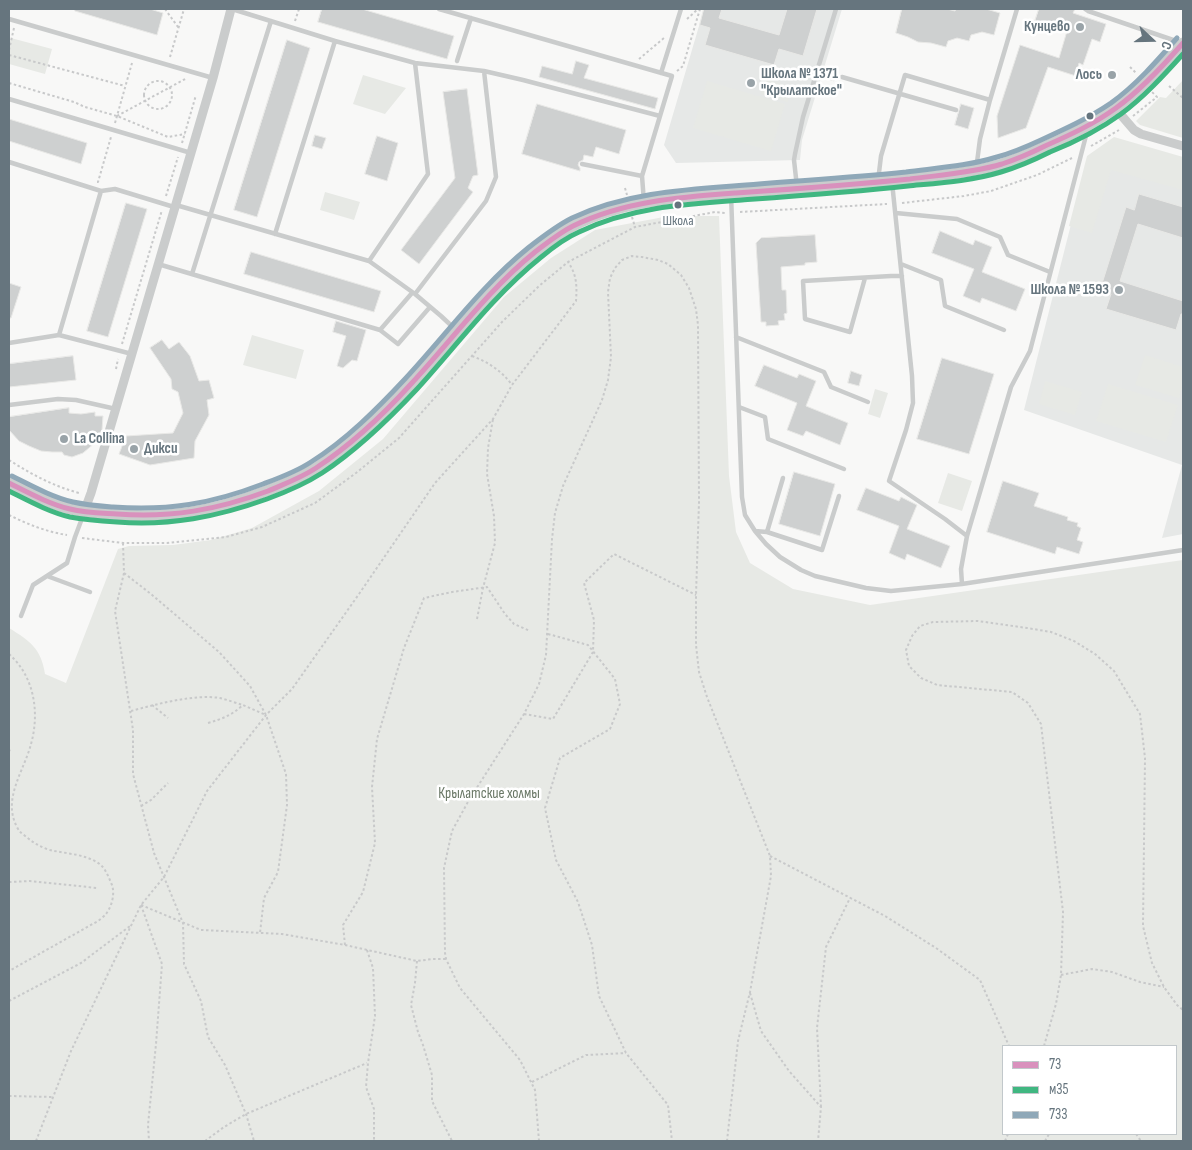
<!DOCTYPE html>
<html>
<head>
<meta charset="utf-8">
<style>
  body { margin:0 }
  #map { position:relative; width:1192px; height:1150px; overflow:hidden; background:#f8f8f7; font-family:"Sofia Sans Condensed",sans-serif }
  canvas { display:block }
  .frame { position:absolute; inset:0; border:10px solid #66757e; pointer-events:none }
  .legend { position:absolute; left:1002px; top:1045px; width:175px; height:90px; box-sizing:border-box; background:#fff; border:1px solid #c2c8cb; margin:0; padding:6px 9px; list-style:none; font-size:15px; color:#66757e }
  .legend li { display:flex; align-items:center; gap:10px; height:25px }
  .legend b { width:25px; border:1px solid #c2c8cb }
  .north { position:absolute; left:1127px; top:15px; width:50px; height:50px; -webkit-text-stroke:4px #fff; paint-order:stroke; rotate:111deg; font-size:14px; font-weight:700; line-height:20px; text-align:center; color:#66757e }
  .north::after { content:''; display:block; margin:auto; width:18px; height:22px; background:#66757e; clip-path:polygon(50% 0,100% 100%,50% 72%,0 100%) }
</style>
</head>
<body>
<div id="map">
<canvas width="1192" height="1150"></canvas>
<div class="frame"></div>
<ul class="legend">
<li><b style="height:6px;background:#d991bd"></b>73</li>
<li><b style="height:6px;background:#40b781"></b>м35</li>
<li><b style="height:6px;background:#8fa8b8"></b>733</li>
</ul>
<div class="north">С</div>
</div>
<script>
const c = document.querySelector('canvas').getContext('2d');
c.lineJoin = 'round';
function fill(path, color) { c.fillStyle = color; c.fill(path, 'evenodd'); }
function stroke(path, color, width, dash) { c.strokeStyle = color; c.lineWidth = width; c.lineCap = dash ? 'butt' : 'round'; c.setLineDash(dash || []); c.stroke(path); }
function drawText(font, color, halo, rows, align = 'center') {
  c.font = font + ' "Sofia Sans Condensed",sans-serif'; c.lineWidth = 5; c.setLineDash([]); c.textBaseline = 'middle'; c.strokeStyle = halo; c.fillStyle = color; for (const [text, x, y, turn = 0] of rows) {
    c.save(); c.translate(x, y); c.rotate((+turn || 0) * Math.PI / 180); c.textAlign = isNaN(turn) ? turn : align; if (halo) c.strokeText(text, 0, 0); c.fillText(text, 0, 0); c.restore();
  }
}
fill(new Path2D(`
  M704 9H842L802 140 800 160 676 163 664 145Z
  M1183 163V534L1162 538 1182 465 1024 410 1085 169Z`), '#e6e8e7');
fill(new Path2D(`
  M11 38 52 49 45 74 9 64V45Z
  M363 75 406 88 385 114 353 104Z
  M765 79 792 87 788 102 761 94Z
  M1183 80V138L1140 125 1136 121 1160 97 1166 98Z
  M707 81 785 104 771 151 693 128Z
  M1114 137 1183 157V190L1111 170 1092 233 1069 226 1087 156Z
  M325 192 360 202 354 220 320 210Z
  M669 216H719L729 476 736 532 750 563 793 589 870 605 1183 560V1141H9V628C30 641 41 648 45 674L66 683 118 549 129 546 173 545 211 540 252 528 319 491 383 439 504 297 551 258 595 230ZM1003 1046H1176V1134H1003Z
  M252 335 304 350 296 379 243 365Z
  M1145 355 1183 367V384L1179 398 1135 385Z
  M1045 381 1082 392 1075 415 1039 404Z
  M1108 384 1178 405 1166 442 1096 421Z
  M875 389 888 393 880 418 868 414Z
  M948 473 972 481 962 511 938 503Z`), '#e7e9e5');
const building = new Path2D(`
  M75 9H150L163 13 157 35 75 11Z
  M322 9H362L454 36 447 59 318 22Z
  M704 9H722L719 18 779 35 787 9H817L803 56 779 49 774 65 705 45 710 28 700 25Z
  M902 9H947L955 11 956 9H986L1000 13 994 35 982 32 971 35 969 41 957 38 948 41 946 47 931 43 918 42 908 37 896 33Z
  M1039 9H1075L1073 13 1106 24 1100 42 1092 39 1083 65 1079 63 1076 76 1048 67 1026 128 998 138 997 116 1020 45 1059 58 1067 31 1035 21Z
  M287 40 310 48 257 217 234 210Z
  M576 61 589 65 584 78 658 98 655 109 539 77 542 66 572 74Z
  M825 66 837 70 834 81 822 77Z
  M467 89 478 175 473 176 468 188 473 192 419 264 401 250 455 178 443 92Z
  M537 104 626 130 619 154 596 147 593 157 584 155 583 160 579 162 578 165 580 168V171L522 154Z
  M961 104 974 108 968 129 955 125Z
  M9 119 87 143 81 164 9 141Z
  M315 135 326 138 322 149 312 146Z
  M377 136 398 143 387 181 365 174Z
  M1139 194 1183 207V238L1138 224 1120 281 1183 301V314H1181L1176 330 1106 309 1111 294 1100 290 1126 207 1134 210Z
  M126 203 147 209 108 337 87 331Z
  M940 231 973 245 975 240 992 247 982 272 1025 289 1016 311 982 298 980 303 963 296 974 269 932 253Z
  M815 235 817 262 805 263V265L781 267 782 290H786L787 313 784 314 785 320 778 321 779 325 766 326V322H761L756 243 761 238Z
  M251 252 381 291 374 312 244 274Z
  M9 283 21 287 11 318H9Z
  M336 321 366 330 357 361 352 360 343 368 337 366 346 336 333 332Z
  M162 340 169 349 179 342 190 356 199 381 209 380 214 398 207 400 209 415 195 441 194 458 150 465 119 454 126 436 173 433 183 413 178 392 172 389 171 379 150 348Z
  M73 356 76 380 9 387V364Z
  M942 358 994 374 969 454 917 439Z
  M764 365 797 378 799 374 816 381 806 406 848 423 840 445 806 431 803 436 787 430 797 403 755 386Z
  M851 371 862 375 859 386 848 383Z
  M69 408V413L81 414 95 412V416H103L102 430 96 442 83 453 72 457 64 455 62 452H52L41 451 29 446 19 441 9 430V417Z
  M794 472 835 484 820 536 779 524Z
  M1003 481 1039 493 1034 506 1068 517 1067 520 1078 523 1077 526 1081 528 1077 540 1083 542 1079 554 1057 547 1055 554 987 532Z
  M866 488 899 501 901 497 917 505 907 529 950 546 941 568 907 554 905 560 889 553 899 526 857 510Z`);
fill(building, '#ced0d0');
stroke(building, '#e8e8e6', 1);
stroke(new Path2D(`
  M165 9 178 27
  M687 19 698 9
  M295 21 299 9
  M9 50 14 28
  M9 55 125 86
  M170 57 184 9
  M639 59 664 38
  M1130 67 1137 74
  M677 71 683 66 700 9
  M144 95a14 14 0 1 1 28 0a14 14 0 1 1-28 0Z
  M9 83 74 102 85 107 117 116 168 137 185 134
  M1169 86 1183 98
  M117 116 187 78
  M1133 116 1157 97 1151 91
  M115 123 132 63
  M182 143 196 95
  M1091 146 1119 130
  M97 182H98L111 137
  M625 188 627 195
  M166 196 178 157
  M902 203 964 196 991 191 1037 175 1072 158
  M740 212 887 204
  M632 217 635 227
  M122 344 162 210
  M472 356C488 362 502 371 512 385
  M116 369 118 359
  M9 460C31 474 53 486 79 493L80 492
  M9 515C27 524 47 532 67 535
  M82 538 123 543H167L226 537 262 527 315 503 356 473 399 438 502 322 539 286 568 262 635 227 715 212 725 213
  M123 543 124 573 115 611 133 730V774L154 853 183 923 184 964 201 1001 208 1037 225 1065 246 1114 254 1141
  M124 573 151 594 219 652 250 686 266 715 286 774 287 805 278 872 264 898 260 933
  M477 619 483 588 495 543 494 516 487 474 488 448 493 419
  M548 634 588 645 615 679 620 704 610 729 560 758 545 808 556 860 578 902 592 945 599 996 626 1053 668 1105 672 1141
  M9 654C34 676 40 712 31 744 24 771 2 799 17 827 19 831 21 833 24 835 32 842 40 847 50 850 67 854 87 854 101 865 106 870 109 878 112 885 115 894 112 906 106 914 104 916 101 919 98 921L9 971
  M152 705 168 718
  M131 711C157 704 194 694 220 698 228 700 236 703 243 705
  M524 714 553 719 593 652 594 620 584 583 614 554 696 595
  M208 723C222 719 232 715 243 705L266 715
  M9 749 10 752
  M141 806 151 800 168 783
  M770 856 885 916 936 948 980 980 1009 1046
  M9 882 30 881 97 888
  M141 905 201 930 282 934 345 945 417 961 433 959H446
  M141 905 162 964 156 1044 148 1125 149 1141
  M345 945 343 925 363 892 375 843 372 787 377 739 404 648 424 598 452 592 487 587 505 614 514 624 530 631
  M367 950 373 968 375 1016 368 1063 366 1087 374 1109V1141
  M417 961 415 983 411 1005 418 1032 423 1045 432 1075V1101L452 1141
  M1061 975 1092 969 1112 972 1140 982 1164 987
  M750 993 761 1031 789 1071 821 1107 818 1141
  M9 1001 81 963 130 926
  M1044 1046 1056 1004 1061 975 1063 912 1041 724 1028 703 1012 692 937 685 921 678 909 666 906 650 912 636 920 626 933 622 978 621 1027 628 1051 632 1074 641 1095 654 1114 671 1140 714 1145 758 1143 926 1152 963 1164 987 1177 1005 1183 1010
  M532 1082 586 1055 626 1053
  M9 1096 53 1097
  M821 1107 817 1028 826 947 850 898
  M1136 1134 1141 1141
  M36 1141 71 1051 141 905 164 877 207 791 266 715 292 689 359 594 435 483 493 419 512 385 576 301C577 286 577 275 568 262
  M205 1141 224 1127 246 1114 367 1063
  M539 1141 535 1090 520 1060 460 988 446 959 445 953 444 868 452 831 469 800 524 714 539 684 546 655 552 539 555 513 563 486 602 400 608 380 611 357 608 292 610 278 615 268 622 260 632 256 642 257 658 260 668 264 681 275 689 288 696 309 698 325 699 502 696 595V645L699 672 707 697 770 856 771 876 750 992 738 1041 727 1141
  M1005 1141 1008 1134
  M1045 1141 1049 1134`), '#c8c9ca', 2, [2.5, 2.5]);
stroke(new Path2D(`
  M232 9 335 41 415 63 484 71 496 177 486 201 415 294 441 316 456 330
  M439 9 672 76 642 176
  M1085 9 1088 11 1182 43
  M9 19 213 78
  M457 61 471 18
  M484 71 523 80 660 116
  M661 73 681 9
  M842 77 956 110
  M9 99 191 153
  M9 162 101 191
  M582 164 642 176 644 202
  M976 170 980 139 990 100
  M878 181 881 156 905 75 990 100 1017 9
  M892 182 912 376 913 403 906 430 889 481 945 519 967 536 961 569 962 584
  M797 187 794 160 795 154 803 117 836 9
  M731 194 742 497 745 515 755 531 766 544 780 557 801 570 815 576 866 588 891 591 962 584 1183 550
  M176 205 369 261
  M896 213 957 219 1000 237 1008 255 1050 272
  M275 234 335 41
  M158 264 380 330 398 344 430 307
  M901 264 941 280 945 306 1004 330
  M192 274 271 21
  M865 278 850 332 805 319 803 281 891 276H902
  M415 294 369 261 428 174 415 63
  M380 330 412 293
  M736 337 824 372 831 387 868 402
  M9 343 59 335
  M132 354 59 335 101 191 115 189 174 207
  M9 405 58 399 76 400 116 409
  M739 407 765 417 768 439 844 469
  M755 531 767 532 822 550 839 496
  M767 532 783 478
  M967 536 1011 387 1030 351 1088 128
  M47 576 90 592
  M21 616 33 585 67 563 75 537 84 513`), '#cacccc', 4.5);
stroke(new Path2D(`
  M1115 108 1134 130 1141 134 1183 146
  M84 512 91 493 213 78 231 9`), '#cacccc', 9);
stroke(new Path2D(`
  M9 483C29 493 48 503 70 509 83 512 97 513 110 514 165 519 209 513 261 493 280 486 298 479 316 468 349 446 384 413 411 384 456 335 492 284 545 244 554 238 563 231 573 226 623 200 681 197 736 193 796 188 856 185 916 178 945 175 974 172 1002 164 1017 159 1031 153 1046 146 1070 136 1094 123 1116 108 1141 89 1163 66 1183 43`), '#cacccc', 11);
stroke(new Path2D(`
  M9 483C29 493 49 504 70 509 86 513 102 513 117 514 171 518 217 510 268 491 284 484 301 478 316 468 351 445 383 415 411 384 452 340 488 290 535 252 547 243 559 233 573 226 624 201 681 197 736 193 794 189 852 185 910 179 940 175 972 173 1002 164 1017 159 1031 153 1045 146 1070 135 1094 124 1116 108 1141 90 1163 66 1183 43`), '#d991bd', 5);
stroke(new Path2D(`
  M9 491C29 501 49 512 70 517 86 520 101 521 117 522 170 526 217 517 267 499 286 492 305 484 322 473 357 450 388 420 417 389 457 345 493 296 540 258 552 248 565 238 579 232 630 207 686 204 742 200 797 196 853 192 908 186 939 183 971 181 1001 172 1018 167 1034 160 1050 152 1075 142 1099 130 1121 114 1144 97 1164 75 1183 54`), '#40b781', 5);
stroke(new Path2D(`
  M12 476C32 486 52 497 73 502 86 505 100 506 113 507 168 511 211 504 263 484 279 478 296 472 311 462 346 440 377 409 405 379 446 335 481 286 528 248 542 237 556 226 572 218 623 194 678 190 733 186 791 181 848 178 906 172 936 168 968 166 997 157 1012 153 1026 147 1041 140 1065 129 1089 118 1111 103 1136 85 1157 61 1177 38`), '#8fa8b8', 5);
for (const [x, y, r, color] of [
  [1080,27,5,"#99a3a8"],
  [1112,75,5,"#99a3a8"],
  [751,83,5,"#99a3a8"],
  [1090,116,4.5,"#66757e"],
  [678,205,4.5,"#66757e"],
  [1119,290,5,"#99a3a8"],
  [64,439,5,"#99a3a8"],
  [134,449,5,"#99a3a8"]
]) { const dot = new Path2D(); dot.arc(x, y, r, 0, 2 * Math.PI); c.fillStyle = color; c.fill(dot); stroke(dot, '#fff', 2); }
drawText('14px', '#66757e', '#fff', [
  ["Школа",678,221]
]);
drawText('bold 15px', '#66757e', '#fff', [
  ["Кунцево",1070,27],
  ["Школа № 1371",761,74,"left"],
  ["\"Крылатское\"",761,91,"left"],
  ["Лось",1102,75],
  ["Школа № 1593",1109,290],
  ["La Collina",74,439,"left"],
  ["Дикси",144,449,"left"]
], 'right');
drawText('15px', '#697765', '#fff', [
  ["Крылатские холмы",489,794]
]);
</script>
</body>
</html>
